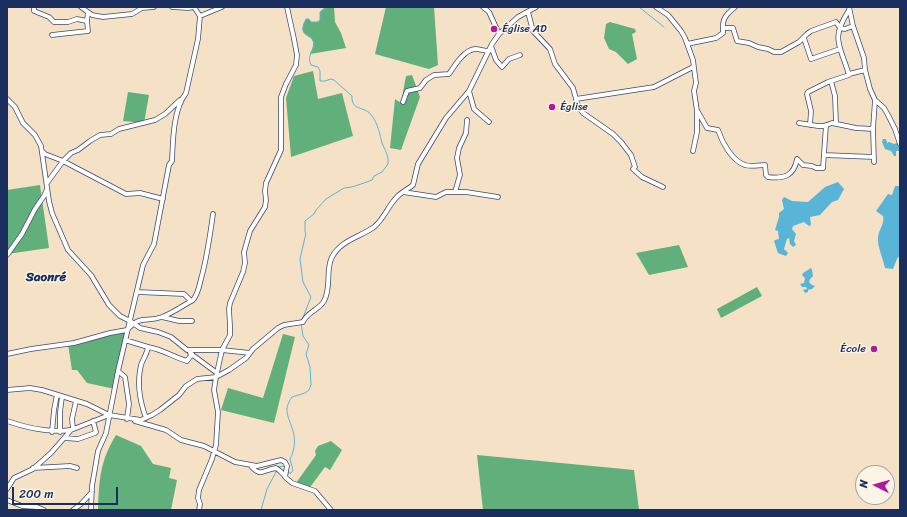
<!DOCTYPE html>
<html>
<head>
<meta charset="utf-8">
<style>
  body { margin:0 }
  #map { position:relative; width:907px; height:517px; overflow:hidden; background:#f5e1c5; font-family:Sriracha,sans-serif }
  canvas { display:block }
  .frame { position:absolute; inset:0; border:8px solid #1b2f5e; pointer-events:none }
  .north { position:absolute; left:855px; top:465px; width:40px; height:40px; box-sizing:border-box; background:#fcf5e5; border:1px solid #a2a6af; border-radius:50%; rotate:276deg; font-size:11px; font-weight:700; line-height:16px; text-align:center; color:#1b2f5e }
  .north::after { content:''; display:block; margin:auto; width:14px; height:18px; background:#b5179e; clip-path:polygon(50% 0,100% 100%,50% 72%,0 100%) }
  .scale { position:absolute; left:12px; top:487px; width:106px; height:18px; box-sizing:border-box; border:2px solid #1b2f5e; border-top:0; padding-left:5px; font-size:12px; line-height:14px; white-space:nowrap; color:#1b2f5e; -webkit-text-stroke:3px #fcf5e5; paint-order:stroke }
</style>
</head>
<body>
<div id="map">
<canvas width="907" height="517"></canvas>
<div class="frame"></div>
<div class="north">N</div>
<div class="scale">200 m</div>
</div>
<script>
const c = document.querySelector('canvas').getContext('2d');
c.lineJoin = 'round';
function fill(path, color) { c.fillStyle = color; c.fill(path, 'evenodd'); }
function stroke(path, color, width, dash) { c.strokeStyle = color; c.lineWidth = width; c.lineCap = dash ? 'butt' : 'round'; c.setLineDash(dash || []); c.stroke(path); }
function drawText(font, color, halo, rows, align = 'center') {
  c.font = font + ' Sriracha,sans-serif'; c.lineWidth = 3; c.setLineDash([]); c.textBaseline = 'middle'; c.strokeStyle = halo; c.fillStyle = color; for (const [text, x, y, turn = 0] of rows) {
    c.save(); c.translate(x, y); c.rotate((+turn || 0) * Math.PI / 180); c.textAlign = isNaN(turn) ? turn : align; if (halo) c.strokeText(text, 0, 0); c.fillText(text, 0, 0); c.restore();
  }
}
fill(new Path2D(`
  M326 7H334L335 22 341 33 346 48 310 54C311 51 314 46 313 42 312 33 296 37 306 19H309L311 22H317L320 21V12Z
  M386 7H434L438 65 429 69 375 54Z
  M610 22 635 29 636 32 632 34 637 59 628 64 616 52 609 49 604 38 606 24Z
  M313 71 318 99 342 93 353 136 291 157 286 98 294 76Z
  M412 75 420 97 401 150 390 148 395 99 401 103 406 76Z
  M128 92 149 95 144 123 123 121Z
  M40 185 49 248 7 254V190Z
  M679 245 688 267 649 275 636 253Z
  M757 287 762 296 721 318 717 309Z
  M127 330 115 389 87 383 77 370H72L68 344Z
  M283 334 295 337 274 423 221 410 228 388 263 398Z
  M116 435 141 446 153 464 171 468 169 478 177 480 171 510H98C99 480 100 461 116 435Z
  M331 441 342 450 330 470 325 467 308 490 296 483 316 455 315 451 318 446Z
  M477 455 634 470 639 510H483Z`), '#61af7a');
fill(new Path2D(`
  M883 139H886L887 143 889 142 894 144 897 143 900 150 898 151H896V156H894L891 151 885 149 882 142Z
  M838 182 844 189 838 200 832 202 820 215 810 217 811 225 809 226 804 222 793 226 792 229 796 234 794 241 796 245 793 247 790 244 789 238 787 239 784 249 788 253 786 256 778 253 774 241 775 240 779 239 778 231 775 230 779 217V213L784 209 782 200 784 197 792 201 808 202 825 187Z
  M895 186H900V255L897 259 893 269 885 268C883 258 877 246 878 237 879 229 885 223 883 216L876 211 888 194 892 195Z
  M811 268 812 270 813 276 810 279 809 282 812 285 815 286 812 289 808 290V292L805 293 803 290 807 289 806 287H802L800 284 804 283 805 278 802 275 803 273Z`), '#59b5d7');
stroke(new Path2D(`
  M639 7 664 27
  M302 320 311 297 303 282 300 259 306 233 305 232V221L314 214 316 210 326 199 344 188 352 187 367 182 372 180 374 176 382 172 388 164V158C387 153 384 148 382 143 380 135 378 124 372 116 365 105 351 112 352 96L334 80 331 79 325 81H320V71L318 67 311 65C306 55 315 51 314 43 312 33 296 38 306 19H309L311 22H317L320 20V12L326 7
  M278 467 283 466 284 467
  M288 473H291L293 470 290 459C295 450 296 438 292 428 288 415 283 410 292 397L305 393 309 390 311 385 310 367 306 354 309 345 303 336 301 323
  M261 510 267 489 277 470`), '#59b5d7', 1);
const street = new Path2D(`
  M34 7V11L49 17 54 22H68L77 19 87 21
  M81 7 92 15 103 17 132 14 142 8 154 7
  M483 7 489 12 499 34
  M656 7 668 15 681 31 685 38 693 60 696 83 694 91 697 111V132L693 151
  M849 7 853 26 864 58 865 70 870 89 875 100 884 108 888 115 895 129 900 144
  M528 12 533 31 550 49 555 64 573 88 578 106 583 113 613 134 621 142 631 155 635 167 633 169 642 177 663 187
  M200 16 222 7
  M723 28C722 18 728 13 735 7
  M52 35 88 31 87 21 88 12
  M804 38 811 59 840 49
  M687 44 716 38 723 33V28H733L737 41 749 43 758 47 768 49 774 52H781L799 42 807 34 811 31 836 22 840 28 845 29 853 26
  M491 46 496 60 502 67 509 59 520 55
  M849 74 865 70
  M831 81 835 96 836 124
  M469 91 474 109 489 122
  M7 99 15 107 23 123 35 135 41 146 49 201 52 213 68 250 91 275 109 305 120 316 130 321 140 328 158 332 171 337 187 350H222L250 353
  M576 99 654 87 693 67
  M403 102 407 91 420 88 426 80 434 75 449 74C455 65 464 50 475 49 480 49 485 51 489 51
  M698 112 707 128 718 130C722 142 732 161 745 165 751 167 758 165 765 165L766 175 768 177C784 179 794 176 797 159
  M799 123 818 126H824L832 123 856 128 873 129
  M810 125 811 111 807 94 808 92 828 82 849 75C840 44 830 40 849 10
  M43 152 45 154 63 161 126 194 140 193 163 199
  M824 155 874 157
  M797 159 803 165 812 166 816 168H823L826 125
  M874 162 873 129 875 100
  M47 183 63 161 71 153 78 150 90 141 100 135 111 134 119 129 155 120 165 114 180 100
  M403 192 436 197 446 192H466L498 197
  M455 192 460 175 457 158 459 148 466 133 467 120
  M7 255 22 234 35 209 44 196 47 189
  M137 292 184 294 191 301
  M162 317 179 321H192
  M125 340 148 347
  M190 353 217 373
  M7 354 31 349 74 343 110 333 127 330C141 314 146 323 162 317 171 314 184 305 193 300 198 294 199 287 201 279 207 258 210 236 213 214
  M118 371 125 377 129 404 127 419
  M7 390 30 388 42 390 87 404 109 415 141 420 152 415 160 410 179 395 186 386 197 379 216 377 229 370 246 358 253 349 278 328 284 325 303 322C307 312 319 310 324 301 332 286 325 271 332 257 341 240 360 237 374 227 385 218 388 205 398 196 402 192 408 189 413 185L418 164 446 118 469 91 492 44 499 34 518 17 536 7
  M146 418C140 402 137 382 141 365 143 359 147 354 148 347 162 349 173 357 187 361L192 354
  M7 421C27 428 49 433 70 430
  M135 421 166 430 181 440 204 446 235 462 257 466 281 460 285 462 287 466 285 477 292 483 315 491 331 510
  M73 429 72 419 76 401
  M52 432 54 410 57 395
  M60 432V412L62 397
  M65 438 78 439 95 433 96 432 93 421
  M250 465C261 478 262 470 276 468L280 471 284 475
  M33 468 70 466 77 468
  M7 489 14 478 33 469 51 453 71 430 109 415
  M7 500 22 506 37 507 44 510
  M73 510 81 504 92 492
  M91 510 92 486 98 451 106 433 118 371 143 265 154 244 169 165 172 161C173 140 173 110 186 93L198 39 200 16 194 7 188 8 172 7
  M199 510 200 504 198 498 199 490 212 459 216 445 218 412 214 390 216 377 222 350 230 335V326L229 309 230 303 243 272 245 263 244 252 250 231 265 207 266 200 265 191 266 183 281 150V97L286 84 296 65 297 55 294 39 287 7`);
stroke(street, '#3c4a6d', 5.5);
stroke(street, '#fff', 4);
for (const [x, y, r, color] of [
  [494,29,4,"#b5179e"],
  [552,107,4,"#b5179e"],
  [874,349,4,"#b5179e"]
]) { const dot = new Path2D(); dot.arc(x, y, r, 0, 2 * Math.PI); c.fillStyle = color; c.fill(dot); stroke(dot, '#fcf5e5', 1.5); }
drawText('11px', '#1b2f5e', '#fcf5e5', [
  ["Église AD",502,29],
  ["Église",560,107],
  ["École",866,349,"right"]
], 'left');
drawText('bold 13px', '#1b2f5e', '#fcf5e5', [
  ["Saonré",46,278]
]);
</script>
</body>
</html>
